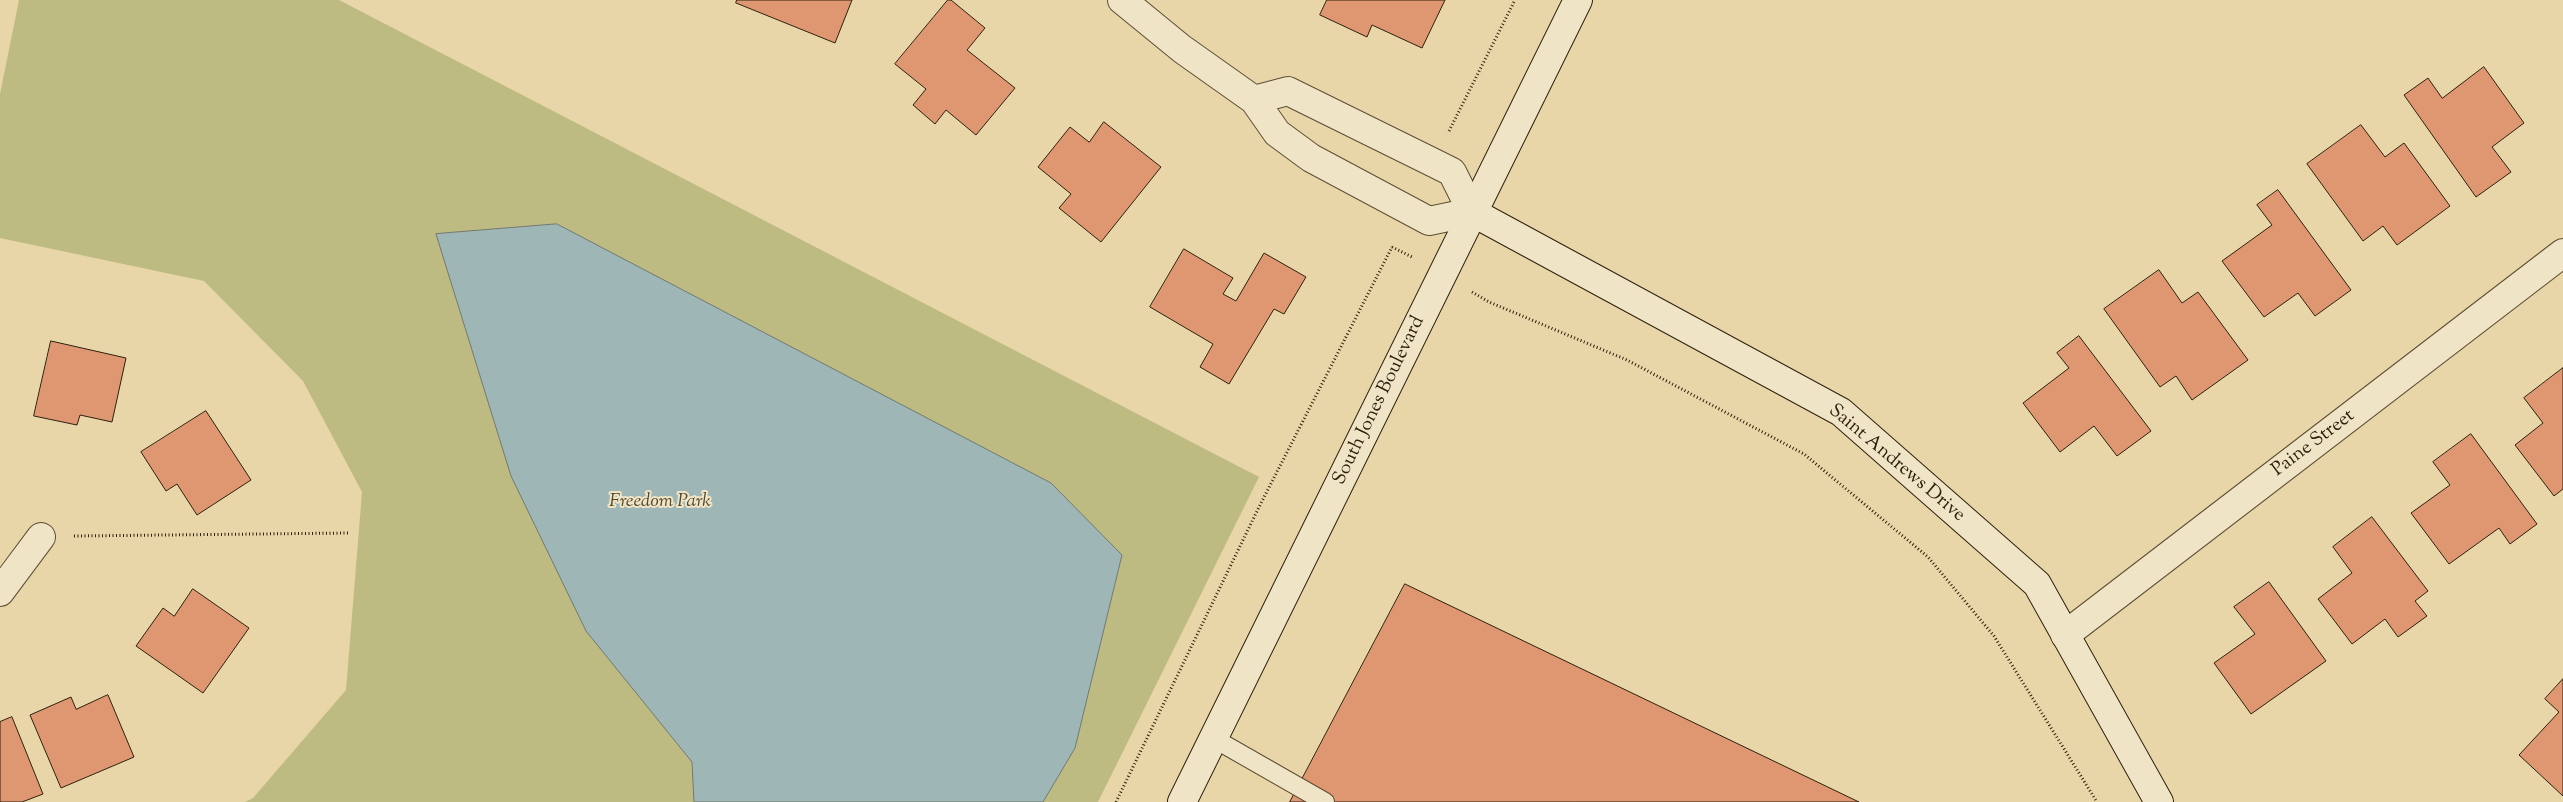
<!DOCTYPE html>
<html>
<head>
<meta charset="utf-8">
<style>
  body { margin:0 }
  canvas { display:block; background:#e8d6a8 }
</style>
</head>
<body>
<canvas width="2563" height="802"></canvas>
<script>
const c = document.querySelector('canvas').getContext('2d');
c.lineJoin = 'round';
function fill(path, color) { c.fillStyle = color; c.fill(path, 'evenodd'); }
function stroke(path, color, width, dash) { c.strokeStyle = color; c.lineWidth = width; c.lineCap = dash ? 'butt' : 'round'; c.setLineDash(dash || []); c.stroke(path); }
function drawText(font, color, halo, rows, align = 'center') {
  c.font = font + ' "Sorts Mill Goudy",serif'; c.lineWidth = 4; c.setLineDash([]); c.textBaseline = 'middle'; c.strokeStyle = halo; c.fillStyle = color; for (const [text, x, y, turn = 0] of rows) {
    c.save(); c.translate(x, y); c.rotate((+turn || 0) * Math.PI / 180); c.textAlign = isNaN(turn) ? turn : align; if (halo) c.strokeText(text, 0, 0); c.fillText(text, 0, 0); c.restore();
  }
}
fill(new Path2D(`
  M19 0H339L1259 477 1098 802H245L253 798 346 690 362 492 303 381 204 281 0 238V94Z`), '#bebb82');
const water = new Path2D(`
  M557 224 1051 483 1122 555 1075 748 1043 802H694L692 762 586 631 511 476 436 234Z`);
fill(water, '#9eb6b5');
stroke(water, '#717a73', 1);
const building = new Path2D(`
  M737 0H852L835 43 736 3Z
  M948 0H951L985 28 967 50 1015 88 976 135 946 110 935 124 913 105 926 89 895 64Z
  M1327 0H1445L1422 48 1372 25 1367 37 1320 15Z
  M2484 67 2524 123 2492 147 2511 172 2476 197 2404 95 2428 78 2442 98Z
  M1104 122 1161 167 1101 242 1059 208 1071 194 1038 167 1070 127 1089 142Z
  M2361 125 2385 157 2404 143 2450 206 2397 245 2383 226 2363 241 2307 164Z
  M2278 190 2351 290 2315 316 2298 293 2264 317 2222 261 2272 225 2257 205Z
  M1184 249 1233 278 1223 294 1236 301 1264 253 1306 277 1284 314 1274 309 1229 384 1200 367 1213 344 1150 307Z
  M2159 270 2182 303 2198 292 2248 360 2192 400 2176 376 2160 387 2104 309Z
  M2079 336 2151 431 2117 456 2094 426 2060 452 2023 403 2069 368 2057 353Z
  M51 341 126 358 112 422 80 415 77 425 34 416Z
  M2563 368V489L2554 496 2515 445 2543 423 2524 398Z
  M206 411 251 480 197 515 177 484 166 491 141 452Z
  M2471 434 2537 524 2510 544 2499 528 2449 564 2411 513 2450 485 2433 462Z
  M2372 517 2428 591 2415 601 2427 616 2398 637 2385 619 2352 644 2318 599 2352 573 2333 547Z
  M2269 582 2326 661 2251 714 2214 663 2255 634 2234 607Z
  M1405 584 1859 802H1290Z
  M193 589 249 628 203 693 136 646 163 608 174 616Z
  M2563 679V796L2519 755 2559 712 2545 699Z
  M108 695 134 757 61 788 30 715 71 697 76 709Z
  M12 717 43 794 22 802H0V722Z`);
fill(building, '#df9771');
stroke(building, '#2d210f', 1);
const lane = new Path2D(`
  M1213 738 1325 802`);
const street = new Path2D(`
  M1122 0 1182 49 1254 100 1277 133 1311 158 1429 221 1472 212 1452 172 1434 163 1288 91 1254 100
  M0 592 41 537
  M2065 635 2563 253`);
const secondary = new Path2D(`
  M1472 212 1841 412 2037 584 2159 802
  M1182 802 1578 0`);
stroke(lane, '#5c4e35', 20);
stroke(street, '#5c4e35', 30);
stroke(secondary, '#2d210f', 30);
stroke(new Path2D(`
  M1449 131 1515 0
  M1392 247 1412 257
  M1472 292 1489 302 1627 360 1804 454 1928 557 1994 636 2097 802
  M74 536 349 533
  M1116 802 1259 507 1392 247`), '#2d210f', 3, [1, 2.5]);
stroke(lane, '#f0e4c6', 18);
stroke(street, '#f0e4c6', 28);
stroke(secondary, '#f0e4c6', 28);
drawText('19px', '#2d210f', '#f0e4c6', [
  ["South Jones Boulevard",1380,401,-64],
  ["Paine Street",2314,444,-37],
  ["Saint Andrews Drive",1896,464,40]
]);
drawText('italic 19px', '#51482c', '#f0e4c6', [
  ["Freedom Park",660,503]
]);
</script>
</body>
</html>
